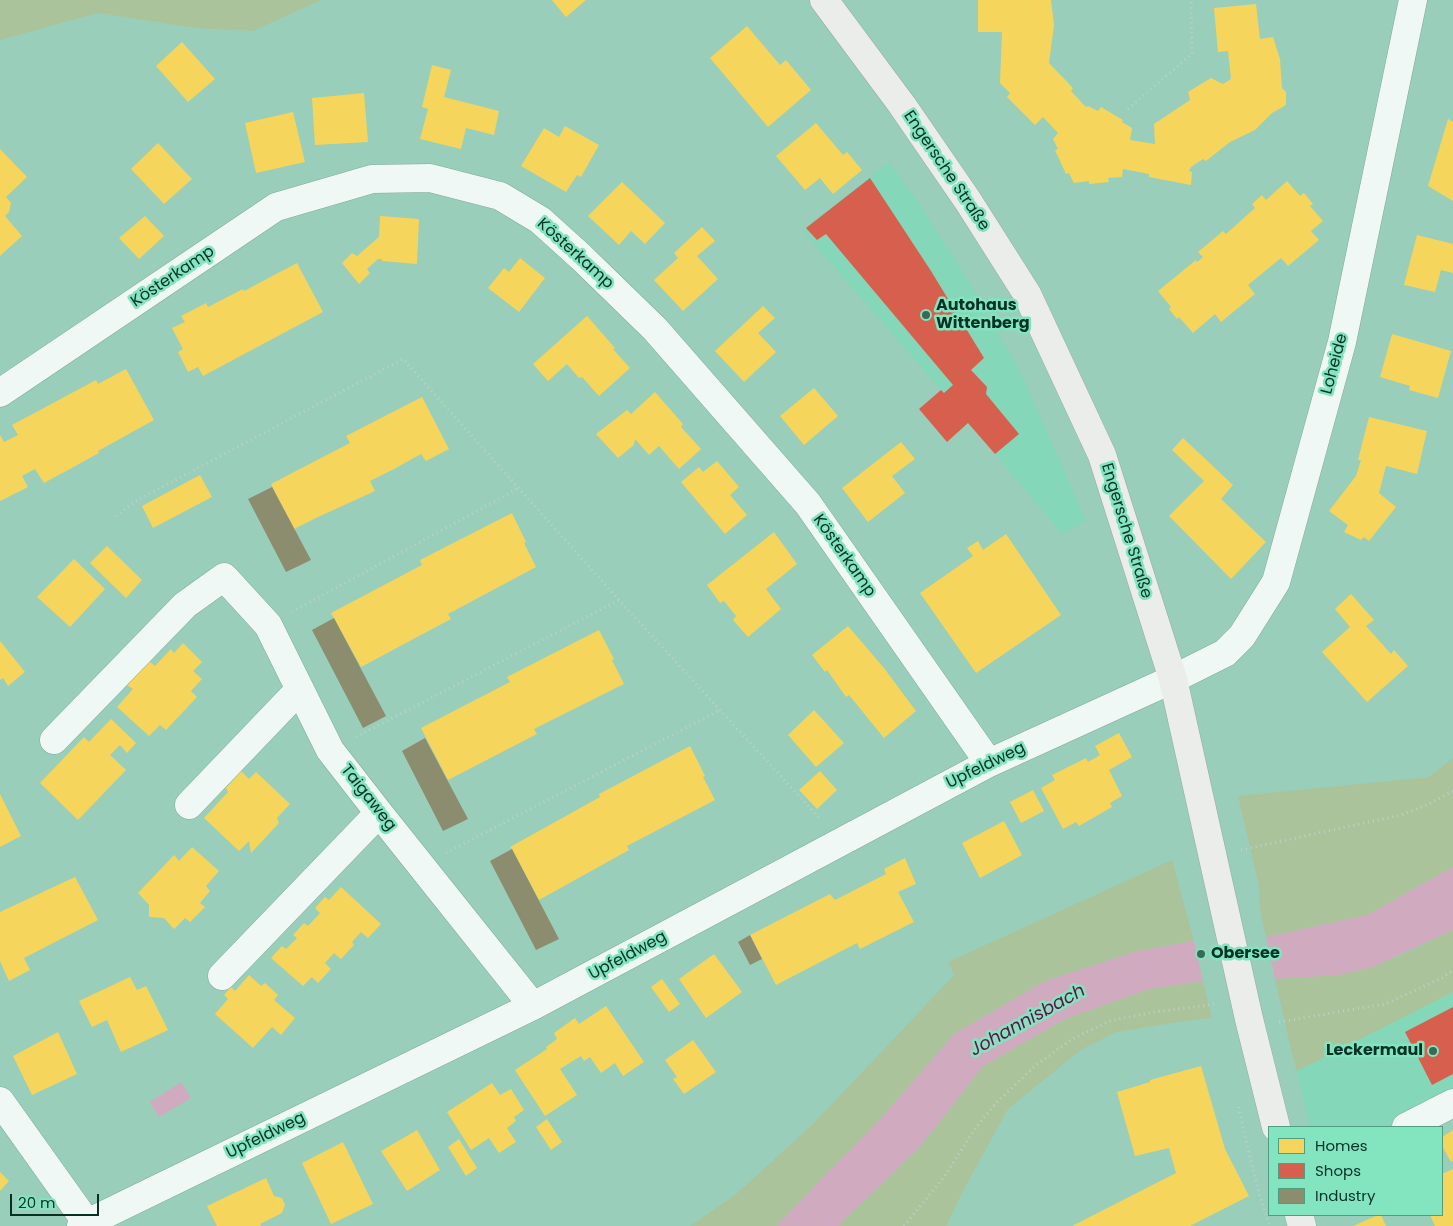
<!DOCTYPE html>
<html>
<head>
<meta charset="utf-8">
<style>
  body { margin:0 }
  #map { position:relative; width:1453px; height:1226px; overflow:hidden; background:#99ceba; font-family:Poppins,sans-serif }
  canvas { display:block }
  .legend { position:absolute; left:1268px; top:1126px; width:175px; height:90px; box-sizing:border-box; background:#83e4c0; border:1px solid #519d82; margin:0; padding:6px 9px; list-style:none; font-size:15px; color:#063225 }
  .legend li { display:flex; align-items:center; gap:10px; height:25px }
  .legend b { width:25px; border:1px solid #519d82 }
  .scale { position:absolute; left:10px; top:1194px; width:89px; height:22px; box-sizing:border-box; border:2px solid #063225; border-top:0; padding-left:6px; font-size:15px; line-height:18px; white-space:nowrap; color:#063225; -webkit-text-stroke:4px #83e4c0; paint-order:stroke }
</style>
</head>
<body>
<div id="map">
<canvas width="1453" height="1226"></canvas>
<ul class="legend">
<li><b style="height:14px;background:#f6d55c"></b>Homes</li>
<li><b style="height:14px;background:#d6604d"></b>Shops</li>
<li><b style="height:14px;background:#8c8c6e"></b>Industry</li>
</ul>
<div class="scale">20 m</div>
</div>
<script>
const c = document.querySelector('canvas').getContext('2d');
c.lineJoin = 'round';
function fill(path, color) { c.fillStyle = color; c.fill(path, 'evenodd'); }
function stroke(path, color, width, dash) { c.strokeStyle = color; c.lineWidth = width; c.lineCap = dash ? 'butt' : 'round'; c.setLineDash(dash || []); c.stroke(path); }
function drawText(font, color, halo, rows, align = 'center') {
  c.font = font + ' Poppins,sans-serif'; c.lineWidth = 5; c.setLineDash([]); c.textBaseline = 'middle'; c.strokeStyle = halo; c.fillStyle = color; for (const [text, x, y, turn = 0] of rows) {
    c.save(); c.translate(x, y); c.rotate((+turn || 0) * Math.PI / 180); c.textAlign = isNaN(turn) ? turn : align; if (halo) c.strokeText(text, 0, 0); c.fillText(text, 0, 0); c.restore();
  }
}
fill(new Path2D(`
  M889 162 918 202 958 264 1022 375 1086 521 1062 534 944 393 802 230Z
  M1453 992V1094L1389 1127H1310L1297 1071Z`), '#84d7b9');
fill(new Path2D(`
  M0 0H321L253 31 195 28 98 13 0 40Z
  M1453 758V867L1367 915 1266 937 1260 910 1259 886 1238 796 1429 777Z
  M1172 860 1194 941 1137 951 1045 981 954 1034 883 1116 776 1226H690L735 1195 813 1124 954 975 948 962Z
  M1453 930V992L1297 1071 1292 1054 1275 979 1339 975 1397 957Z
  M1203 981 1212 1018 1185 1021 1116 1032 1081 1050 1008 1109 964 1189 946 1226H838L919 1148 982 1067 1065 1019 1149 989Z`), '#abc39a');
fill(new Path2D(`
  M1453 867V930L1373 967 1339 975 1275 979 1266 937 1367 915Z
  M1194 941 1203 981 1149 989 1065 1019 982 1067 919 1148 838 1226H776L883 1116 954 1034 1045 981 1137 951Z
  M181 1082 191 1098 159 1117 150 1102Z`), '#d0abc0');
fill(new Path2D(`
  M552 0H586L566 17Z
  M978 0H1051L1054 25 1049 63 1073 88 1071 91 1086 107 1088 106 1098 111 1101 107 1123 120 1122 122 1132 128 1130 140 1155 144 1154 124 1190 100 1188 92 1211 78 1223 84 1231 79 1228 51 1218 52 1214 8 1256 4 1260 39 1273 37 1280 59 1282 88 1286 92V105L1272 113 1255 130 1230 142 1206 161 1203 159 1191 167 1189 171 1192 172 1191 185 1149 177V174L1123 169 1122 177 1108 178 1109 182 1089 184V181L1074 183 1069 173 1066 174 1055 150 1058 149 1053 139 1058 133 1043 117 1035 125 1007 97 1010 93 1000 83 1002 32H978Z
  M747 26 780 65 786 60 811 90 768 127 710 58Z
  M182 42 215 79 188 102 156 66Z
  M432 65 451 70 444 97 499 111 494 135 466 128 461 149 420 139 428 109 422 107Z
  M364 93 368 142 315 145 312 98Z
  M293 112 305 162 256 173 245 123Z
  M1448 119 1453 122V201L1428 186Z
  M816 123 843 155 847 152 862 170 833 194 820 178 805 190 776 156Z
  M565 126 599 145 581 177 577 175 566 192 521 166 544 128 559 137Z
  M158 143 192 179 164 204 131 169Z
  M0 149 27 177 6 197 11 203 9 212 5 216 22 236 0 256Z
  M1287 181 1300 196 1304 193 1313 204 1310 206 1323 221 1311 231 1319 240 1288 266 1281 258 1248 285 1255 294 1221 322 1215 314 1193 333 1179 317 1177 319 1169 309 1171 307 1158 291 1196 260 1197 262 1203 257 1198 252 1223 231 1226 234 1255 208 1252 204 1262 195 1266 200Z
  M622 182 665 223 645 244 631 231 619 245 588 216Z
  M145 216 164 236 139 259 119 238Z
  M380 216 419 219 417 264 382 261V259H378L367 269 370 273 359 284 342 263 352 253 357 256 379 237Z
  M702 227 715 241 697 256 718 279 683 311 654 280 678 258 674 253Z
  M1417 235 1453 244V273L1441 270 1435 292 1404 285Z
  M520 258 545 278 519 312 488 288 504 268 509 272Z
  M297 263 323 312 203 376 198 367 188 372 178 352 183 349 172 328 185 322 181 316 206 303 208 307 243 289 244 291Z
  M763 306 775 318 758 333 776 352 744 382 715 351Z
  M587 316 615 348 613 349 630 368 599 396 582 377 579 378 567 364 548 381 533 364Z
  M1392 334 1451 351 1438 398 1409 390 1410 386 1380 377Z
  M126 369 154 420 98 451 99 453 44 483 35 469 22 476 28 487 0 501V435L4 442 18 435 12 425 96 380 98 384Z
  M814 388 838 416 804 445 780 416Z
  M655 392 683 424 681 427 701 449 679 469 659 446 649 455 635 439 634 445 618 458 596 434 627 410 631 414Z
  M422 397 449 449 426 461 421 454 394 469 370 481 375 491 318 517 294 529 271 484 350 443 346 436Z
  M1369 417 1427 431 1417 474 1386 466 1379 493 1396 507 1369 541 1364 537 1361 540 1344 532 1348 525 1329 511 1356 476 1361 460H1358Z
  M1183 438 1233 485 1221 499 1266 542 1231 579 1169 516 1204 481 1172 450Z
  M901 442 915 459 892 476 905 493 868 522 842 488Z
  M717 461 739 487 730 495 747 515 725 534 681 482 699 467 703 472Z
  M200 475 212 497 153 528 142 506Z
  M512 513 526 542 524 543 536 567 448 614 451 619 361 667 331 613 422 565 420 560Z
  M774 532 797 564 766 589 781 609 748 637 733 620 736 616 724 601 720 603 707 585Z
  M1006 534 1061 615 976 673 920 593 973 556 967 548 978 541 983 550Z
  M107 546 142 580 126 598 90 563Z
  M74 559 105 589 70 627 37 597Z
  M1351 594 1374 620 1366 626 1391 654 1394 650 1408 666 1367 702 1322 652 1350 627 1335 609Z
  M848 626 884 668 916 711 884 738 849 695 846 697 827 670 825 672 812 655Z
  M599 630 614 659 612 660 624 684 534 729 537 734 448 780 421 728 510 682 507 677Z
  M0 641 25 672 8 686 3 678 0 680Z
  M183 643 202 662 193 671 202 679 191 691 197 697 166 730 160 725 149 736 117 707 133 689 127 685 149 661 155 666 171 649 174 653Z
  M814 710 844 743 816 767 788 735Z
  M111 719 136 743 127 753 120 745 110 755 126 770 78 820 40 783 84 737 89 742Z
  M1119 733 1132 757 1109 770 1122 796 1110 803 1112 807 1079 826 1076 822 1063 829 1041 788 1055 780 1052 775 1086 758 1088 762 1100 755 1095 746Z
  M690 746 705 776 703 777 715 800 627 846 629 850 539 900 512 849 510 847 600 797 599 794Z
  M241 771 249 779 256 772 290 804 277 818 279 823 251 853 249 841 239 851 204 818 228 792 226 788Z
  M820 771 837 790 817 809 799 790Z
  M1033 790 1044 811 1021 823 1010 802Z
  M0 794 21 836 0 847Z
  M1004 821 1022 855 980 878 962 843Z
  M192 847 219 871 206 886 210 891 200 903 205 907 190 922 185 918 174 929 164 918 149 917V905L138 893 174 855 179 861Z
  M905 858 916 884 898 892 914 922 860 949 857 943 776 985 750 935 830 894 835 900 886 874 884 869Z
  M75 877 98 920 24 958 30 970 9 981 0 961V912Z
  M341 887 381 924 368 938 361 932 352 942 354 945 341 959 334 953 325 963 331 969 318 983 312 977 303 986 271 958 282 946 286 949 297 938 293 935 304 923 308 926 320 913 315 908 325 897 329 900Z
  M714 954 742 992 706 1018 679 979Z
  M249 975 261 986 265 983 278 995 274 1000 295 1018 281 1035 272 1027 253 1048 215 1014 228 999 224 995 231 987 235 991Z
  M130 977 137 990 146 986 168 1030 121 1052 107 1020 92 1027 79 1001Z
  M662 979 680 1004 669 1012 651 987Z
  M606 1006 644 1062 623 1076 615 1063 601 1073 590 1057 584 1061 581 1056 560 1069 577 1095 545 1116 515 1070 547 1049 546 1047 557 1039 554 1033 575 1018 579 1024Z
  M58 1032 77 1074 32 1095 13 1056Z
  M693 1040 716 1072 684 1094 673 1079 677 1077 665 1060Z
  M1201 1066 1225 1149 1249 1196 1190 1226H1072L1176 1173 1169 1148 1135 1156 1117 1092 1150 1082V1080Z
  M492 1083 500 1095 511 1089 524 1110 514 1117 516 1121 507 1128 516 1142 499 1153 489 1138 471 1150 447 1112Z
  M547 1119 562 1142 551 1150 536 1127Z
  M417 1130 440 1170 407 1191 381 1151Z
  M1453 1130V1161L1451 1162 1442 1146V1137Z
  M459 1139 477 1168 466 1176 448 1147Z
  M343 1142 373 1204 331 1224 302 1163Z
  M1453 1169V1226H1435L1430 1215H1442V1174Z
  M0 1172 9 1181 0 1191Z
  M266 1178 274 1196 282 1198 285 1205 282 1213 260 1224 261 1226H217L207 1206Z
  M1378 1215H1381L1386 1226H1353Z`), '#f6d55c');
fill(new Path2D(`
  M870 178 931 271 984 358 971 370 987 387 986 394 1019 434 995 454 968 423 947 442 919 409 941 390 944 393 953 385 826 234 817 240 806 228Z
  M1453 1007V1074L1432 1085 1405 1032Z`), '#d6604d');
fill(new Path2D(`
  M272 487 311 560 286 572 248 499Z
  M334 618 386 716 363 728 312 630Z
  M425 738 468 819 443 831 402 751Z
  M512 849 559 939 536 950 490 861Z
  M750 935 762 959 750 965 738 942Z`), '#8c8c6e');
const minor = new Path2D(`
  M0 393 276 207 372 179 430 178 500 196 540 220 581 257 655 329 808 504 989 763
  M54 740 185 605 224 577 268 625 330 750 379 813 533 1006
  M189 805 300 689
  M222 976 379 813
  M0 1101 87 1223
  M1406 1127 1453 1103
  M81 1226 533 1006 989 763 1173 679 1225 653 1242 636 1276 582 1342 342 1413 0`);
const major = new Path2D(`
  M824 0 902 105 968 201 1027 294 1102 455 1173 679 1249 1019 1276 1127
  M1299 1215 1302 1226`);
stroke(minor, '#80ab9b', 29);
stroke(major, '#98ac9f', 29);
stroke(new Path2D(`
  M1128 109 1192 54 1191 3 1189 0
  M116 516 134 502 403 359 619 600 820 819
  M292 612 519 488
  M356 737 619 600
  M1241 850 1401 815 1429 804 1453 791
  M446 853 720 710
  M1279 1022 1385 1004 1442 978 1453 970
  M1239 1107C1247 1147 1256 1186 1269 1224
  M904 1226 944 1177 977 1126 997 1102 1035 1066 1072 1039 1110 1021 1154 1012 1217 1004`), '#bed1ca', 3, [1, 4]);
stroke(minor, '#f0f8f5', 28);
stroke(major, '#eaede9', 28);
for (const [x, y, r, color] of [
  [926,315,5,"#396959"],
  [1201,954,5,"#396959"],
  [1433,1051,5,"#396959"]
]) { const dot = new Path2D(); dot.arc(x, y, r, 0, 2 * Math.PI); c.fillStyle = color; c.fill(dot); stroke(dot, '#83e4c0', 2); }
drawText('16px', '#063225', '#83e4c0', [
  ["Engersche Straße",946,171,56],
  ["Kösterkamp",575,254,42],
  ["Kösterkamp",173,277,-34],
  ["Loheide",1335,364,-75],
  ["Engersche Straße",1126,531,73],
  ["Kösterkamp",844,556,55],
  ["Upfeldweg",986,766,-26],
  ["Taigaweg",368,798,52],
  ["Upfeldweg",628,956,-28],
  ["Upfeldweg",266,1136,-26]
]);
drawText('bold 16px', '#063225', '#83e4c0', [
  ["Autohaus",936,306],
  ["Wittenberg",936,324],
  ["Obersee",1211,954],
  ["Leckermaul",1423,1051,"right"]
], 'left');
drawText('italic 18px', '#660f46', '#83e4c0', [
  ["Johannisbach",1028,1021,-29]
]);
</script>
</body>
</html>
